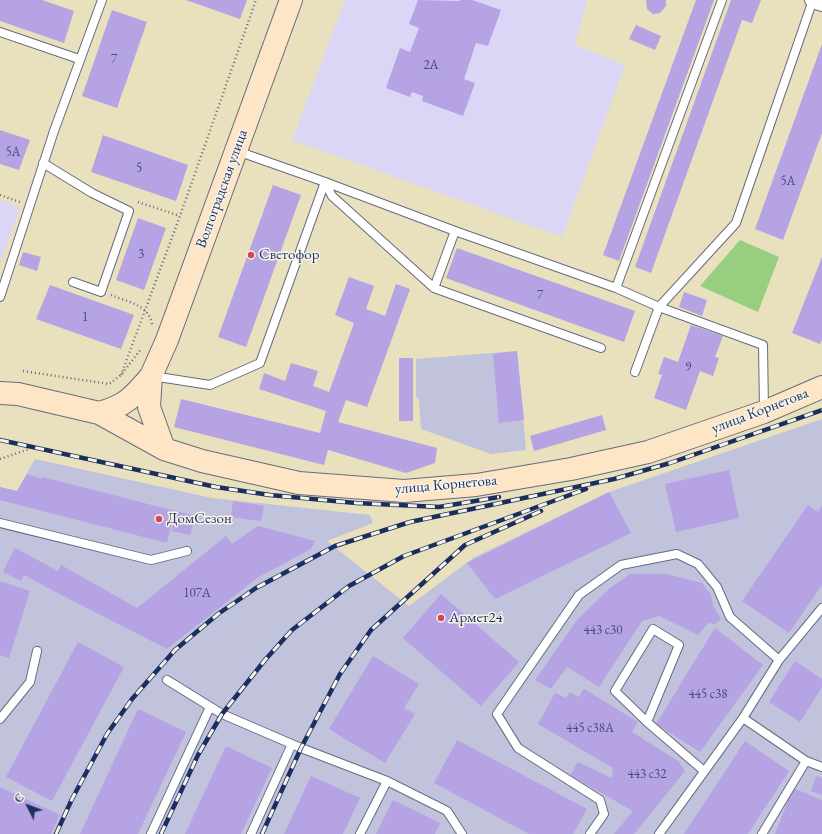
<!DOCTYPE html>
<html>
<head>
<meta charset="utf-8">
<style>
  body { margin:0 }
  #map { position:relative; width:822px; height:834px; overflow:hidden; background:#e9e0be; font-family:"EB Garamond",serif }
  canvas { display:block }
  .north { position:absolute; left:8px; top:786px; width:40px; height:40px; -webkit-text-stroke:3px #f7f3e8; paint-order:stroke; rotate:312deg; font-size:11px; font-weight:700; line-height:16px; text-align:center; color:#1b2f5e }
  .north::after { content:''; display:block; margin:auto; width:14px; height:18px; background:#1b2f5e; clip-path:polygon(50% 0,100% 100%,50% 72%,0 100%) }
</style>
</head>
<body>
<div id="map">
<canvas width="822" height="834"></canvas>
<div class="north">С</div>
</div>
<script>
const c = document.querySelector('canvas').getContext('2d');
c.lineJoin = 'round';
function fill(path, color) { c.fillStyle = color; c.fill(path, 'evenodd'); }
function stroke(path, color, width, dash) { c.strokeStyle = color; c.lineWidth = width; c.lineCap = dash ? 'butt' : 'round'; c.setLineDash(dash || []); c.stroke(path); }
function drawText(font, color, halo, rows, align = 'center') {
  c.font = font + ' "EB Garamond",serif'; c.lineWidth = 3; c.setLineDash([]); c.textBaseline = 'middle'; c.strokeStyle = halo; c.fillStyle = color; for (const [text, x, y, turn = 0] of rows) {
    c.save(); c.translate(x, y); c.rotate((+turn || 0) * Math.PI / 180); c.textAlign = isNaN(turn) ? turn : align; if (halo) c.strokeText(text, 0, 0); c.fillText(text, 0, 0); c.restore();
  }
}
fill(new Path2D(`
  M345 0H587L575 45 625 65 562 237 292 140Z
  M0 200 20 207 0 265Z`), '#dbd6f6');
fill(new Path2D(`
  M517 351 526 450 491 454 421 429 419 400 416 397V359Z
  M822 419V834H0V487L17 491 35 459 212 498 370 515 373 523 327 541 409 606 473 558 609 492Z`), '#c1c2dc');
fill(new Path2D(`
  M740 240 779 257 758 312 700 286Z`), '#97ce80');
fill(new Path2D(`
  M0 0H42L74 11 64 43 0 21Z
  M186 0H247L240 19Z
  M418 0 459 1 460 0H472L501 10 488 46 476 43 464 79 475 83 463 116 422 101 423 96 412 92 410 97 386 88 400 48 410 52 419 28 409 24Z
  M646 0H666V6L660 13 653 14 647 9Z
  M696 0H714L619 261 603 255Z
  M731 0H761L752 23 742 20 651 273 635 267 726 14 731 16 726 14Z
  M112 10 147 22 117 108 82 96Z
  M636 25 661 36 655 50 629 39Z
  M822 44V133L783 240 755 229Z
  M0 130 30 140 19 170 0 164Z
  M103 135 188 165 176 201 91 172Z
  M273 185 301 195 246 347 218 337Z
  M138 218 166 228 144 290 116 280Z
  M457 248 635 311 624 342 446 278Z
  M23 252 41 257 37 271 19 265Z
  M822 257V340L820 344 792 333Z
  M349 277 374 286 366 309 385 316 396 284 410 289 367 407 346 400 338 422 437 448 435 463 406 473 328 450 324 465 174 427 181 399 320 433 326 411 259 389 264 373 285 381 291 363 318 371 313 386 329 392 354 323 335 315Z
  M50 285 134 315 121 349 36 319Z
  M684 292 707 300 702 316 679 307Z
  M691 325 723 336 715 357 719 358 713 376 700 371 686 410 654 398 662 375 658 374 664 357 678 362Z
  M517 351 524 420 499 423 493 354Z
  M399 358H413V421H399Z
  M602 415 606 430 534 451 530 436Z
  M729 470 739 518 676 532 665 484Z
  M27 474 42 479 43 477 175 511 167 543 0 500V487L17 491Z
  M609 492 631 533 495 599 467 563Z
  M233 501 264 506 261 521 231 517Z
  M808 505 818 512 822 506V585L789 633 742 601Z
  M176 511 195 516 190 535 172 531Z
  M258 526 315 541 311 549 257 578 167 649 48 588 24 575 21 581 3 572 15 548 58 571 61 565 137 608 226 536 232 544Z
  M630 574H666L702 583 711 595 713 606 721 619 715 624 708 623 698 635 659 616 642 621 599 687 567 667 551 689 535 680 577 620 610 588Z
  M0 581 30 591 9 658 0 655Z
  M441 594 519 662 481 706 403 638Z
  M715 628 763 665 700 752 656 724Z
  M78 642 124 667 52 801 6 777Z
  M373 656 419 684 404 708 415 714 385 763 329 729Z
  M795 661 822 679V687L800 722 769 702Z
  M584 689 638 722 632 732 678 761 685 771 634 834H614L633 811 570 775 578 762 612 778 613 768 538 724 555 693 566 698 570 692 579 697Z
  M138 709 186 732 138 834H80Z
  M457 740 587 809 573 834H529L434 783Z
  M745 741 789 771 748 834H684Z
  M226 746 272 768 241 834H185Z
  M311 776 360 798 343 834H284Z
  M816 776 822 778V795L811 791Z
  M0 787 60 815 51 834H0Z
  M793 788 822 800V834H775Z
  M393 800 440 823 435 834H376Z`), '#b5a3e3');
const lane = new Path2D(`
  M0 32 79 59
  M237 151 325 182 332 196 434 288 601 348
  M43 163 92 193 129 211 101 292 73 282
  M434 288 455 231 616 288 659 307 763 345 764 411
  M616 288 722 0
  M0 297 54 131 102 0
  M635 372 659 307 736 223 813 0
  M152 376 210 385 260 363 325 182 455 231
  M0 523 151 560 187 551
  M167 680 222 714 301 748 387 781 447 811 462 834
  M743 718 806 761 822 767
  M0 719 30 682 37 651
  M647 722 679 645 653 629 615 691 647 722 704 771
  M151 834 210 707
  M251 834 292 744
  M360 834 387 781
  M590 834 604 814 600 800 518 748 497 714 579 595 621 565 677 554 698 564 717 587 730 617 779 660
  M659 834 743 718 779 660 822 608
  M762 834 806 761`);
const street = new Path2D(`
  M813 0 822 3`);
const secondary = new Path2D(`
  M0 393 18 394 99 413 164 449 202 461 299 483 404 491 476 485 571 469 648 452 764 412 822 387
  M99 413C126 406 134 396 151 376
  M164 449 149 407 151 376 167 340 291 0`);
stroke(lane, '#636d80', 10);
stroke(street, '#636d80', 18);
stroke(secondary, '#636d80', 24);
stroke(new Path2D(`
  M0 195 20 202
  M138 202 180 216
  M111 295C127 302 150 305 152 325
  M23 371 109 384 121 375 141 349
  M121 375 180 216 256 0
  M0 459 29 449`), '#636d80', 2.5, [1, 3]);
stroke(lane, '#fff', 8);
stroke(street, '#fff', 16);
stroke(secondary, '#fee5c5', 22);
const rail = new Path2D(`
  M0 440 216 487 270 495 356 503 439 507 499 497
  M56 834 72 799 107 734 132 699 175 650 218 614 256 588 335 546 410 522 614 479 670 463 822 410
  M161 834 198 755 222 714 265 660 292 630 349 586 404 556 586 489
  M262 834 301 748 340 674 371 630 465 545 541 511`);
stroke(rail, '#1b2f5e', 4.5);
stroke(rail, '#f7f3e8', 3, [9]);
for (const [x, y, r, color] of [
  [251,255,4,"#d1495b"],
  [159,519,4,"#d1495b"],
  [441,618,4,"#d1495b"]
]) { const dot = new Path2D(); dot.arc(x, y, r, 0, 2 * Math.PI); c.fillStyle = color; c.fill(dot); stroke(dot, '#f7f3e8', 1.5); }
drawText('13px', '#424c7f', null, [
  ["7",114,59],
  ["2А",431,65],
  ["5А",13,152],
  ["5",139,168],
  ["5А",788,181],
  ["3",141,254],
  ["7",540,295],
  ["1",85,317],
  ["9",688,367],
  ["107А",197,593],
  ["443 с30",603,630],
  ["445 с38",708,694],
  ["445 с38А",590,728],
  ["443 c32",647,774]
]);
drawText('15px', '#1b2f5e', '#f7f3e8', [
  ["Волгоградская улица",222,189,-70],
  ["улица Корнетова",760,411,-21],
  ["улица Корнетова",446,485,-5]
]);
drawText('15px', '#1b2f5e', '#f7f3e8', [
  ["Светофор",259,255],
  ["ДомСезон",167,519],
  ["Армет24",449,618]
], 'left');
</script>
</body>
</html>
